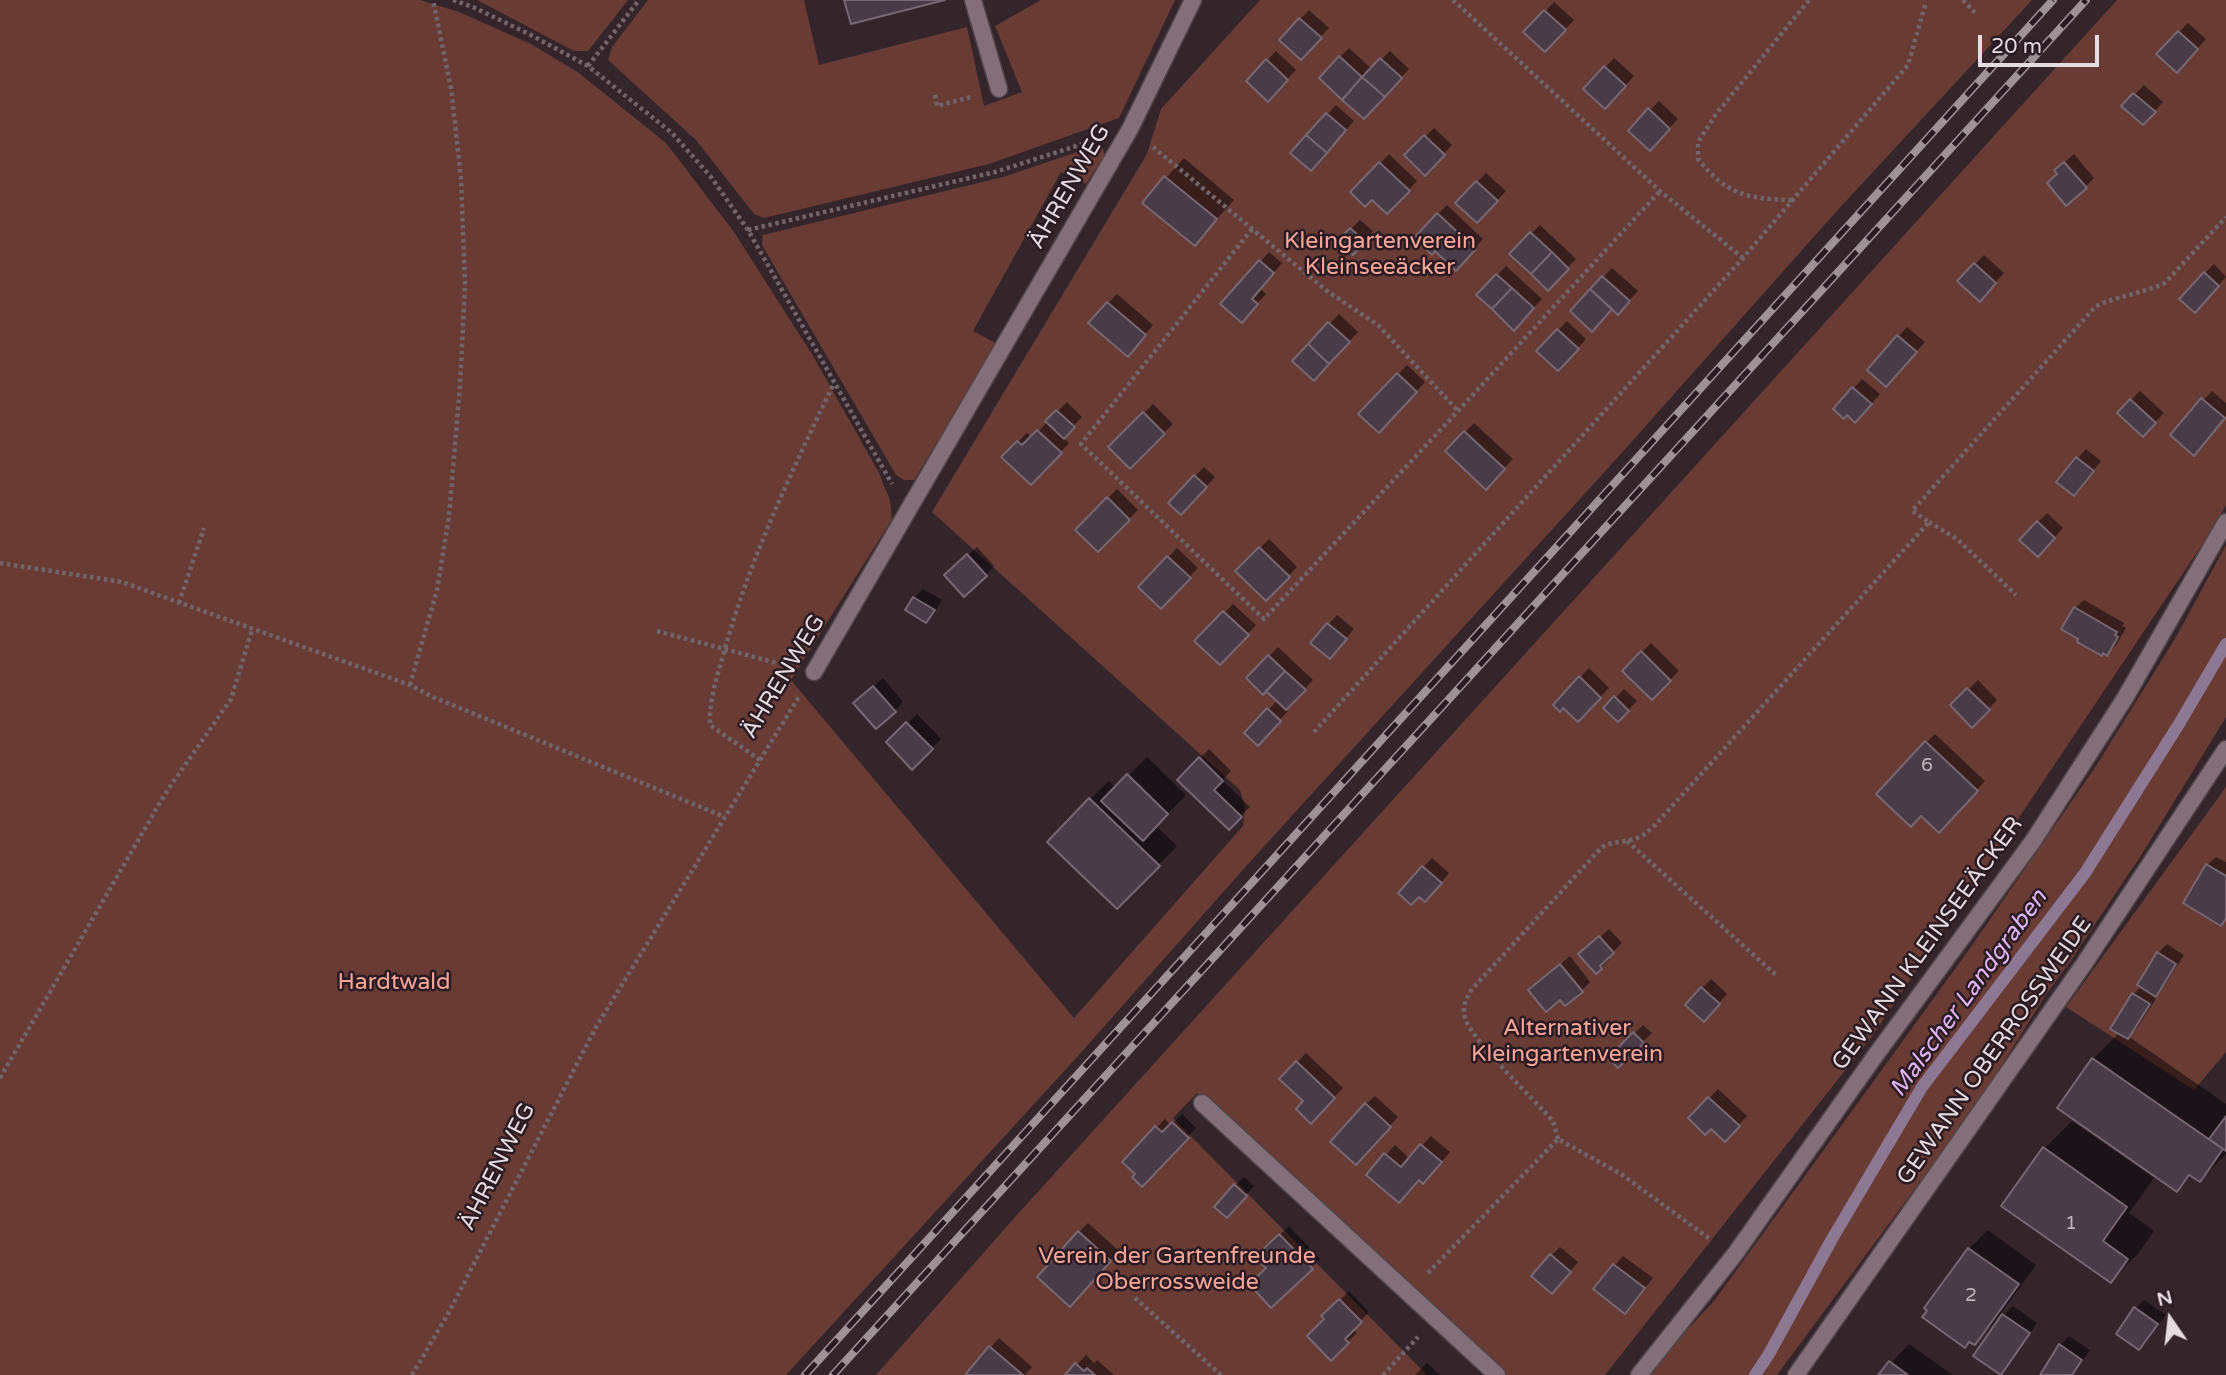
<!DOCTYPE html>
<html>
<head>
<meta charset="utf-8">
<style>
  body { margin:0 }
  #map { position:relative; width:2226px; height:1375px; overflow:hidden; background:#34252b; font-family:"Varela Round",sans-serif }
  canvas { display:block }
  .north { position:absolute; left:2135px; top:1284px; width:70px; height:70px; -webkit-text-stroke:5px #2a1b22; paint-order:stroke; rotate:346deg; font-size:19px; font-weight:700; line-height:28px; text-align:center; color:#e6dce0 }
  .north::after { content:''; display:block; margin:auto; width:24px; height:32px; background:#e6dce0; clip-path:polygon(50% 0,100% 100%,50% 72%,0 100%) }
  .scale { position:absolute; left:1978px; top:35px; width:121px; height:32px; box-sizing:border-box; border:4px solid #e6dce0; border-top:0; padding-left:9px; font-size:21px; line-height:24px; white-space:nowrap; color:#e6dce0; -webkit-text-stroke:5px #2a1b22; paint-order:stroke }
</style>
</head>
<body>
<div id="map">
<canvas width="2226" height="1375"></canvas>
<div class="north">N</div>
<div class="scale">20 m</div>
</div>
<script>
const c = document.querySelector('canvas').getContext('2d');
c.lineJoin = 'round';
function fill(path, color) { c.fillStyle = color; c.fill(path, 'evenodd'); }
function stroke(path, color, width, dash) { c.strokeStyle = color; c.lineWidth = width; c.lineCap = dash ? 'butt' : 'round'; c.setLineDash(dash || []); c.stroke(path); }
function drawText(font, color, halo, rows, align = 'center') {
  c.font = font + ' "Varela Round",sans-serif'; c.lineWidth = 5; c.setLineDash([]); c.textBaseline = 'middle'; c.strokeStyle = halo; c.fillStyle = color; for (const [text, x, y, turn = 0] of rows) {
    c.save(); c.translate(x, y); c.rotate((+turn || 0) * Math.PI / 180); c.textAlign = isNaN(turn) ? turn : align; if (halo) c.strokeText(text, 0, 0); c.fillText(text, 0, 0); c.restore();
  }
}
fill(new Path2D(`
  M0 0H420L459 12 531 44 579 73 666 143 734 232 813 356 878 471 890 500 892 519 791 680 1074 1018 1243 826 1245 808 1240 790 932 512 1147 154 1161 109 1260 0H2032L1835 213 1619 456 1249 863 1078 1056 786 1375H0Z
  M477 0H628L588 51H574Z
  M648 0H804L819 65 967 27 984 106 1022 92 995 26 1041 0H1175L1119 118 989 164 764 218 754 214 696 140 608 60 612 47Z
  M2117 0H2226V505L2212 530 1873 1035 1605 1375H1501L1197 1093 1173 1118 1427 1375H876L1016 1216Z
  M1101 144 1105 155 1086 184 1061 172 973 331 997 344 914 480H904L896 475 762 245 763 235 1003 177Z
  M2226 545V717L2142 854 2075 954 2045 937 2075 955 2047 993 1976 1106 1777 1375H1645L1714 1301 1968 951 2096 766 2176 637Z
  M2226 787V1052L2194 1090 2066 1007Z`), '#693b35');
fill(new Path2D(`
  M1554 2 1574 20 1545 50 1526 32Z
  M1309 10 1329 28 1301 58 1281 40Z
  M2188 23 2206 39 2186 62 2179 32Z
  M1349 48 1372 69 1390 51 1409 69 1364 117 1340 57Z
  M1276 51 1296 70 1268 99 1248 81Z
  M1614 58 1634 76 1614 98 1586 88Z
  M2144 85 2163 102 2152 114 2124 106Z
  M1659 101 1678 119 1649 149 1630 131Z
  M1336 105 1354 121 1319 160 1292 153Z
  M1434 128 1452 145 1425 173 1407 155Z
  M1389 154 1417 181 1387 212 1372 198 1352 192Z
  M2074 154 2094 178 2085 187 2056 170Z
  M1184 158 1234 200 1195 243 1145 202Z
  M1486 173 1506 191 1477 221V182Z
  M1447 205 1483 239 1465 259 1438 214Z
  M1360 220 1373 231 1362 244 1340 240Z
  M1540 225 1576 259 1548 288 1511 254Z
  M1269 252 1282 263 1260 289 1266 294 1250 311 1223 304Z
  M1984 255 2004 273 1988 291 1959 281Z
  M2214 264 2226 277 2204 301 2205 273Z
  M1506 266 1542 299 1513 329 1479 295Z
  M1612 268 1638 291 1627 303 1572 311Z
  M1117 294 1153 325 1136 345 1108 303Z
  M1339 314 1358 332 1314 378 1295 361Z
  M1567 321 1586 339 1558 369 1538 351Z
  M1907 327 1925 342 1895 376 1869 369Z
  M1407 365 1425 382 1388 422 1361 414Z
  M1862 379 1880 394 1864 412 1847 414 1836 409Z
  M2140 391 2164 413 2143 435 2131 400Z
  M2212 391 2226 403V416L2203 444 2172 435Z
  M1067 402 1082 417 1063 437 1069 443 1031 483 1003 457 1027 433 1032 438Z
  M1153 404 1173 424 1130 466 1111 447Z
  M1474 423 1513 459 1486 487 1447 451Z
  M2086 449 2101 461 2082 485 2058 481Z
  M1204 467 1215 477 1181 513 1170 503Z
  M1117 489 1138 510 1098 550 1077 530Z
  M2047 513 2063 528 2047 546 2038 522Z
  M1269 539 1297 567 1266 599 1238 571Z
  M977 547 994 566 986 575 955 567Z
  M1177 548 1198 568 1161 607 1140 587Z
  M923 589 942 600 935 612 926 621 914 598Z
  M2084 600 2124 623 2122 626 2126 628 2116 645 2107 654 2075 608Z
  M1233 604 1256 625 1220 663 1197 641Z
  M1337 615 1354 629 1338 648 1312 643Z
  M1651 643 1679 671 1652 698 1624 671Z
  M1278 647 1313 680 1286 709 1288 711 1258 743 1246 733 1278 700 1266 689 1248 678Z
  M1589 668 1609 688 1578 720 1568 690Z
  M883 678 903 702 895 711 864 695Z
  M1978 680 1997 700 1972 725 1952 705Z
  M1624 689 1637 701 1618 720 1606 708Z
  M917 714 941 739 912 767 888 742Z
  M1935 734 1985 781 1948 821 1921 814 1926 743Z
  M1209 749 1231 771 1222 780 1250 807 1229 827 1179 780Z
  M1147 757 1186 795 1156 826 1177 846 1117 907 1090 799 1109 781 1116 788Z
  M2216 857 2226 862V919L2221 923 2207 865Z
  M1432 858 1449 873 1434 891 1423 867Z
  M1609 929 1622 943 1608 957 1610 959 1601 968 1590 946Z
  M2167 944 2184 955 2137 1028 2128 1036 2226 1104V1154L2200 1180 2192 1175 2177 1190 2060 1107 2093 1059 2120 1032 2113 1028 2134 994 2141 986 2158 953Z
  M1570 956 1590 982 1581 991 1539 981Z
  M1711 979 1727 994 1712 1011 1702 988Z
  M1643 1025 1652 1033 1618 1066 1610 1058Z
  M1306 1053 1343 1088 1311 1121 1305 1101 1281 1079Z
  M1718 1089 1747 1116 1725 1139 1711 1127 1690 1118Z
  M1375 1096 1398 1117 1364 1154 1366 1104Z
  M1182 1114 1196 1128 1142 1185 1137 1174 1124 1162 1165 1119 1171 1125Z
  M2072 1121 2154 1178 2129 1213 2154 1231 2138 1254 2110 1281 2044 1149Z
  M1431 1136 1450 1152 1432 1173 1419 1179 1368 1175 1395 1145 1410 1159Z
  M1244 1177 1254 1186 1227 1216 1235 1186Z
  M1088 1223 1119 1251 1079 1296V1232Z
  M1289 1226 1320 1259 1271 1305 1268 1268 1257 1257Z
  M1988 1230 2036 1265 1993 1324 1974 1343 1926 1308 1969 1249Z
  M1560 1247 1578 1262 1561 1283 1551 1256Z
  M1623 1256 1653 1278 1625 1312 1595 1288Z
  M1349 1291 1369 1312 1353 1329 1357 1333 1331 1358 1327 1319 1324 1316Z
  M2144 1300 2166 1315 2139 1348 2136 1308Z
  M2013 1306 2037 1323 2009 1363 2000 1372 2003 1316Z
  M2069 1336 2090 1350 2073 1375 2041 1374 2060 1345Z
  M999 1338 1032 1367 1025 1375H968L967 1374Z
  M1909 1344 1953 1375H1880Z
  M1086 1355 1094 1363 1097 1360 1114 1375H1067Z
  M1427 1363 1440 1375H1415Z`), '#0007');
stroke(new Path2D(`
  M1755 1375 1769 1354 1832 1239 1922 1087 2085 873 2179 724 2226 644`), '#8d7894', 12);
const building = new Path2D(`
  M844 0H945L851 24Z
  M1544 10 1566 30 1545 52 1523 32Z
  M1299 18 1322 38 1301 60 1279 40Z
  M2178 31 2198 49 2177 73 2156 54Z
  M1339 56 1362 77 1342 100 1319 78Z
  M1380 58 1402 78 1385 97 1362 77Z
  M1266 59 1288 80 1268 102 1246 81Z
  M1604 66 1626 86 1605 109 1583 89Z
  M1362 77 1385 97 1364 119 1342 100Z
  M2133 93 2156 112 2143 125 2121 106Z
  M1648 108 1670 129 1650 151 1628 131Z
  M1326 113 1346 130 1327 153 1306 135Z
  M1306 135 1327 153 1311 171 1290 153Z
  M1424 135 1445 155 1425 176 1404 155Z
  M1379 162 1410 191 1387 214 1372 200 1365 207 1350 192Z
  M2064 162 2087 188 2066 206 2047 183 2057 174 2054 170Z
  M1164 176 1217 219 1195 246 1142 203Z
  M1476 181 1498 201 1477 223 1455 203Z
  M1437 213 1476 249 1456 271 1435 251 1432 255 1414 238Z
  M1350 228 1365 241 1353 255 1338 240Z
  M1530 232 1552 252 1531 274 1509 254Z
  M1552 252 1569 269 1548 291 1531 274Z
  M1259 260 1274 273 1252 299 1258 304 1242 323 1220 304Z
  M1974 263 1996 283 1980 302 1957 281Z
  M2204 272 2219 286 2195 313 2179 299Z
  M1496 274 1512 288 1492 309 1476 295Z
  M1602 276 1630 301 1618 315 1590 289Z
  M1512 288 1534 308 1514 331 1492 309Z
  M1590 289 1612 309 1592 332 1570 311Z
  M1107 302 1146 335 1128 357 1088 323Z
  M1328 322 1350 342 1329 364 1308 344Z
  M1557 329 1579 349 1558 371 1536 351Z
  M1897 335 1917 352 1886 387 1867 370Z
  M1308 344 1329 364 1314 381 1292 361Z
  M1397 373 1417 392 1379 433 1358 414Z
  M1852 387 1872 404 1855 423 1847 415 1844 419 1833 409Z
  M2201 398 2225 418 2194 456 2170 435Z
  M2130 399 2156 423 2143 437 2117 413Z
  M1056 410 1075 427 1064 439 1045 421Z
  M1143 412 1165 434 1130 469 1108 447Z
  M1037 430 1062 453 1031 485 1001 457 1017 441 1022 445Z
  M1464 431 1505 469 1486 490 1445 451Z
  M2076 457 2094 471 2074 496 2056 482Z
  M1194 475 1207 487 1181 515 1168 503Z
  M1107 497 1130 520 1098 552 1075 530Z
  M2037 521 2055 538 2038 557 2019 540Z
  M1259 547 1290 577 1266 601 1235 571Z
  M967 554 987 576 964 597 944 575Z
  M1167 556 1191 578 1161 609 1138 587Z
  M913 597 935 610 926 623 905 610Z
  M2074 607 2117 632 2115 635 2118 637 2107 656 2103 653 2102 656 2077 642 2078 639 2061 629Z
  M1223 611 1249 635 1220 665 1194 641Z
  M1327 623 1347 639 1330 659 1310 643Z
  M1641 651 1671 681 1652 700 1622 671Z
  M1268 655 1285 671 1263 695 1246 678Z
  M1285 671 1306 690 1286 710 1266 691Z
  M1579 676 1601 698 1578 722 1563 708 1560 712 1553 705Z
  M873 686 896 712 876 729 853 703Z
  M1967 688 1990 710 1972 728 1950 705Z
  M1614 696 1629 711 1618 722 1603 708Z
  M1267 708 1281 721 1258 746 1244 733Z
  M906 722 933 749 912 770 886 742Z
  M1925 741 1978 791 1939 833 1921 816 1911 827 1876 794Z
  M1199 757 1223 781 1214 790 1242 817 1229 830 1177 780Z
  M1127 774 1168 814 1143 841 1101 801Z
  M1089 798 1160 866 1117 909 1047 842Z
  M2206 864 2226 876V918L2221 926 2183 903Z
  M1422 866 1442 883 1425 902 1419 897 1411 905 1398 893Z
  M1599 936 1614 953 1600 966 1602 969 1596 974 1578 954Z
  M2157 952 2176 964 2156 997 2137 985Z
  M1560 964 1583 992 1565 1006 1560 1000 1546 1012 1528 990Z
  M1701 987 1720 1004 1704 1022 1685 1005Z
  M2132 993 2150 1004 2128 1039 2110 1029Z
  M1633 1032 1644 1043 1618 1068 1608 1058Z
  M2092 1058 2223 1149 2200 1182 2189 1175 2177 1192 2057 1108Z
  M1296 1061 1335 1098 1311 1124 1296 1109 1303 1101 1279 1079Z
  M1708 1097 1740 1126 1725 1142 1711 1129 1705 1135 1688 1118Z
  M1365 1103 1391 1127 1356 1165 1330 1142Z
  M2226 1116V1151L2209 1139Z
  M1172 1122 1189 1138 1142 1187 1132 1177 1135 1174 1122 1162 1155 1126 1162 1132Z
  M1420 1144 1442 1162 1423 1184 1419 1180 1399 1203 1366 1175 1384 1153 1401 1167Z
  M2043 1147 2127 1207 2103 1241 2128 1259 2111 1283 2001 1206Z
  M1234 1184 1247 1196 1227 1218 1214 1207Z
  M1078 1231 1111 1261 1070 1307 1037 1277Z
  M1279 1234 1313 1269 1271 1308 1249 1284 1266 1268 1255 1257Z
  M1968 1248 2019 1284 1975 1345 1969 1342 1965 1348 1922 1317 1927 1311 1924 1308Z
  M1550 1254 1571 1272 1552 1294 1531 1276Z
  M1613 1264 1645 1288 1625 1314 1593 1289Z
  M1339 1299 1362 1322 1345 1339 1349 1343 1331 1361 1307 1336 1324 1319 1321 1316Z
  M2134 1307 2158 1324 2139 1350 2116 1334Z
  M2002 1314 2030 1333 2001 1375 1973 1356Z
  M2059 1344 2082 1360 2072 1375H2040Z
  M989 1346 1023 1375H965Z
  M1889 1361 1908 1375H1878Z
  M1075 1363 1084 1371 1087 1368 1095 1375H1065Z`);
fill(building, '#4a3c47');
stroke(building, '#766773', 2);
const service = new Path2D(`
  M973 0 999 89
  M814 672 1130 129 1193 0
  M1202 1103 1497 1375
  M1639 1375 1735 1254 1875 1056 2033 841 2125 698 2226 522
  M1796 1375 2084 964 2226 749`);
stroke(service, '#514449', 19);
stroke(new Path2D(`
  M453 0 473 7 529 34 588 66 672 133 711 177 748 230 892 484
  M1453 0 1660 191 1743 258
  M1963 0 1977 15
  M588 66 639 0
  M935 95 937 106 971 97
  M1153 147 1327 291 1378 325 1458 411
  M1792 200C1747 199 1727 195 1698 159V142L1716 114 1809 0
  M1252 229 1081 444 1264 619 1458 411 1660 191
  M748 230 995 172 1089 142
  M1929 522 1957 539 2016 595
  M0 563 122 582 410 685 433 697 725 817
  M179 603 204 528
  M657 631 788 666
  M410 685 437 590 449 516 460 386 465 284 461 178 451 88 433 0
  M1314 732 1743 258 1908 65 1926 2
  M760 760 710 725C709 700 717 677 724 652 750 558 792 471 834 383
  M1627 841 1777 976
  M0 1078 165 794 231 699 252 630
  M1558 1139 1553 1121C1535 1101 1470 1038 1465 1018 1462 1005 1466 998 1473 988L1602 847C1615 840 1628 843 1641 836 1646 834 1650 829 1655 825L1929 522 1912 511 2096 306C2118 296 2143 293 2165 283L2226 217
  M1428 1273 1558 1139 1621 1174 1710 1239
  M1135 1298 1221 1375
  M412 1375 449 1312 596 1027 800 695
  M1383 1375 1418 1337`), '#72656a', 4.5, [3.5, 3.5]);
stroke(service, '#826f77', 16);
const rail = new Path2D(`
  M805 1375 2053 0
  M833 1375 2086 0`);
stroke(rail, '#9e9296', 8);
stroke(rail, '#2a1b22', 5, [16]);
drawText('19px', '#bfb4ba', null, [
  ["6",1927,766],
  ["1",2071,1224],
  ["2",1971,1296]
]);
drawText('23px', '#e6dce0', '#2a1b22', [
  ["ÄHRENWEG",1070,187,-60],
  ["ÄHRENWEG",784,677,-59],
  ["GEWANN KLEINSEEÄCKER",1928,944,-54],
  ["GEWANN OBERROSSWEIDE",1995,1051,-55],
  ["ÄHRENWEG",498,1167,-63]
]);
drawText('23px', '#f9a69a', '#2a1b22', [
  ["Kleingartenverein",1380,242],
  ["Kleinseeäcker",1380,268],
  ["Hardtwald",394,983],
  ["Alternativer",1567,1029],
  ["Kleingartenverein",1567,1055],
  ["Verein der Gartenfreunde",1177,1257],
  ["Oberrossweide",1177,1283]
]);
drawText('italic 24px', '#e0b5f5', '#2a1b22', [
  ["Malscher Landgraben",1969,994,-54]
]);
</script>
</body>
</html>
